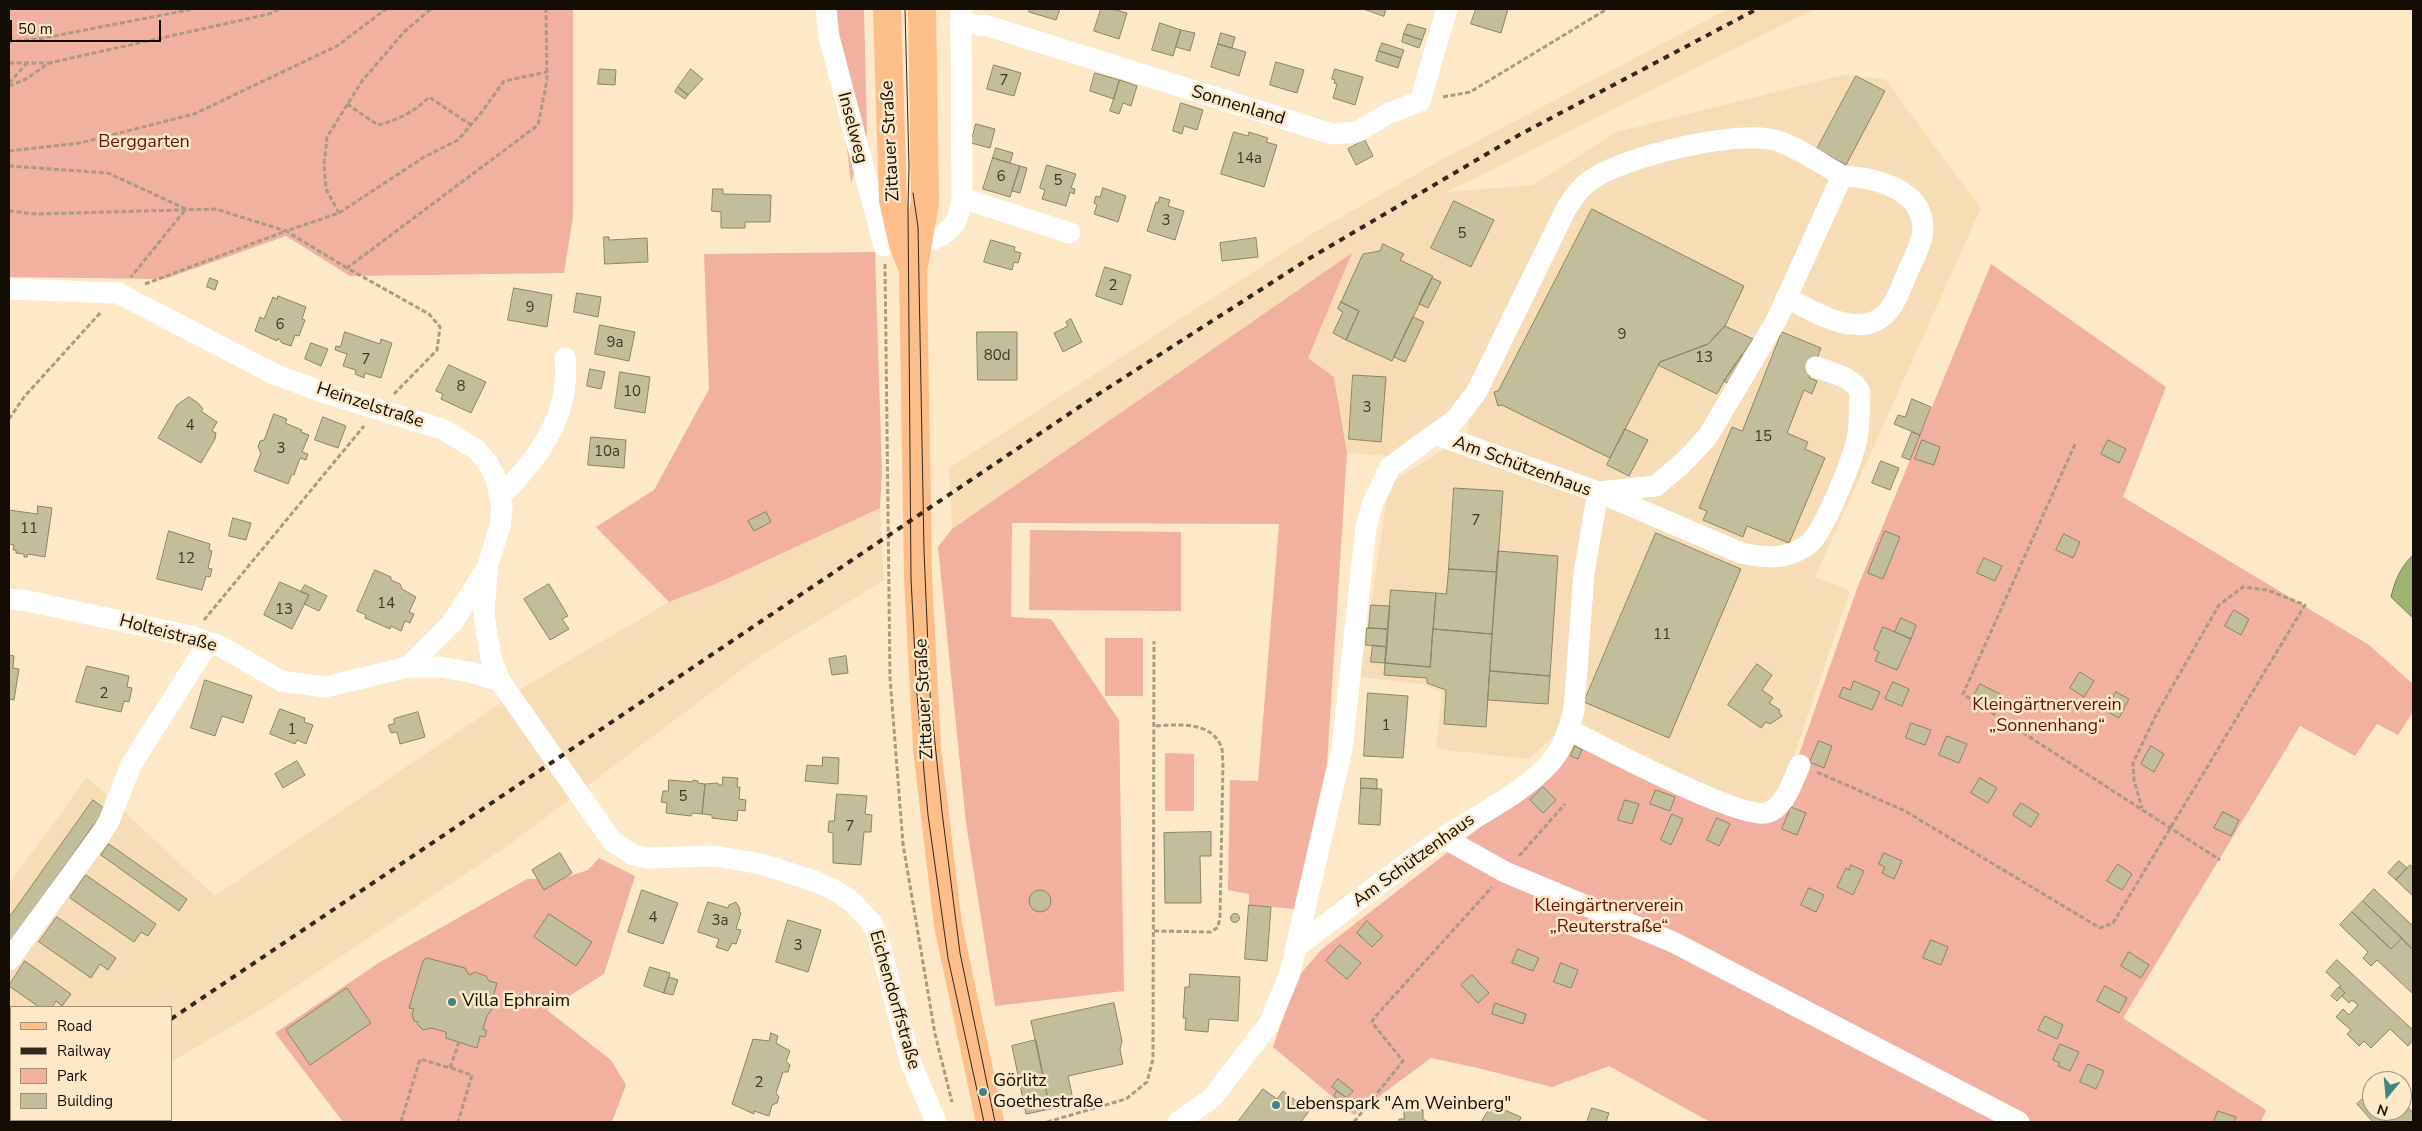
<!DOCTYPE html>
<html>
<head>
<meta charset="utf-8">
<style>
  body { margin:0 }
  #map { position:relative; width:2422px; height:1131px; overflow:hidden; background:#fde8c8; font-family:"Nunito Sans",sans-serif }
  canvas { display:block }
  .frame { position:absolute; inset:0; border:10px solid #140d03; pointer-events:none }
  .legend { position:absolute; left:10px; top:1006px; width:162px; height:115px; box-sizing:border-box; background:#fde8c8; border:1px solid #a09079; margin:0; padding:6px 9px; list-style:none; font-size:15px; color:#140d03 }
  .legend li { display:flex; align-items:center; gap:10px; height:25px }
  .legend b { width:25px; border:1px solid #a09079 }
  .north { position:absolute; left:2362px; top:1071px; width:50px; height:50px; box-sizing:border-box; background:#fde8c8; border:1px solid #a09079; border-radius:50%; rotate:197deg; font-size:14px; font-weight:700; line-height:20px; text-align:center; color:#140d03 }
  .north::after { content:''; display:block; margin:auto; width:18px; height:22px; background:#3e8684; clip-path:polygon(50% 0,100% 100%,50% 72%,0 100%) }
  .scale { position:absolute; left:10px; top:20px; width:151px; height:22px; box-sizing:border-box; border:2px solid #140d03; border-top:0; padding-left:6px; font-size:15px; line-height:18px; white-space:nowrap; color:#140d03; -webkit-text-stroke:4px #fde8c8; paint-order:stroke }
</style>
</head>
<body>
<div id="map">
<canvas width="2422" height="1131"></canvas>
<div class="frame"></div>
<ul class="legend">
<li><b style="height:6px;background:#fdbe89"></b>Road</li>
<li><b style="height:6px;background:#32291c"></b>Railway</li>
<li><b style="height:14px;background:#f2b0a1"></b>Park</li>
<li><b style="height:14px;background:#c2bd9a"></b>Building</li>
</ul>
<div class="north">N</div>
<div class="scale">50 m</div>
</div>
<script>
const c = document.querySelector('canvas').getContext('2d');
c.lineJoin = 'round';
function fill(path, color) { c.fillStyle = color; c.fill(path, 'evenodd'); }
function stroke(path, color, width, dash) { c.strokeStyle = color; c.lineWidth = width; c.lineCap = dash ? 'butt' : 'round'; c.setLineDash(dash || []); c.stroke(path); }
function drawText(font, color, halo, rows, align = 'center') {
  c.font = font + ' "Nunito Sans",sans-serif'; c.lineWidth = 5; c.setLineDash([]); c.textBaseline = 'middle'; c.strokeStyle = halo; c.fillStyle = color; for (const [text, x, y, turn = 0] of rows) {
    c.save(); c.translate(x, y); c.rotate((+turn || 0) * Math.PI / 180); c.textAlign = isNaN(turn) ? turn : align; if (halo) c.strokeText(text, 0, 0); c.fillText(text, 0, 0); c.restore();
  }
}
fill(new Path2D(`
  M1728 9H1815L1447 192 1533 185 1617 132 1843 75 1885 79 1981 208 1815 577 1850 591 1781 794 1752 809 1572 719 1529 759 1436 749 1442 692 1421 684 1360 677 1389 484 1468 434 1471 395 1389 456 1347 453 1334 377 1253 321 952 529 949 468 1315 232 1441 160Z
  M880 508 884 580 753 661 506 847 262 1009 171 1062V1007H11V1120H75L72 1122H9V884L87 777 215 896 526 686 669 602 718 583Z`), '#f6ddb6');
fill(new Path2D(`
  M9 9H573V217L564 273 350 276 286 236 165 279 9 277Z
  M831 9H864L867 134 851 183Z
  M875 252 882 473 880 508 718 583 669 602 596 527 654 490 709 389 704 254Z
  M1352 253 1308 358 1334 377 1347 453 1327 764 1294 909 1249 905V894L1228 890 1230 780 1258 781 1279 524 1012 523 1011 617 1051 619 1119 720 1124 991 995 1006 966 823 938 547 952 529Z
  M1991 264 2166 387 2123 497 2369 645 2413 684V712L2398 735 2377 724 2355 756 2300 726 2123 1018 2266 1110 2261 1122H1710L1609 1066 1552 1087 1474 1067 1431 1058 1354 1115 1273 1047 1296 979 1321 950 1540 781 1577 736 1743 813 1781 806 1858 586Z
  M1030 530 1181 532V611L1029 610Z
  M1105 638H1143V696H1105Z
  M1165 753 1194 754V811H1165Z
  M599 858 635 876 604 974 547 1010 611 1060 626 1085 612 1122H343L275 1033 380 962 527 879 563 878 588 870Z`), '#f2b0a1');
const water = new Path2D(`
  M2413 555V618L2391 597C2395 580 2400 568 2413 555Z`);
fill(water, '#9db473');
stroke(water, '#748251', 1);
const building = new Path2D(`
  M1030 9H1060L1056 20 1029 12Z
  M1101 9H1112L1127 13 1119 39 1094 31Z
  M1364 9H1386L1384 16Z
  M1476 9H1508L1501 33 1471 24Z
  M1160 23 1181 30 1173 56 1152 50Z
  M1408 24 1426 29 1422 40 1404 34Z
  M1181 30 1195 33 1190 51 1176 47Z
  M1221 33 1235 37 1232 48 1218 44Z
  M1404 34 1422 40 1419 48 1402 42Z
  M1382 43 1404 50 1401 58 1379 51Z
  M1218 44 1246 52 1239 76 1211 67Z
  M1379 51 1401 58 1398 68 1376 61Z
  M1276 62 1304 70 1297 93 1270 85Z
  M994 65 1021 73 1014 96 987 89Z
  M600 69 616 70 615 85 598 84Z
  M691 69 703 79 688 95 678 87Z
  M1335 69 1363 77 1355 105 1333 98 1337 84 1334 83 1335 80 1332 79Z
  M1095 73 1119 80 1114 99 1090 91Z
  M1856 76 1885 91 1846 165 1817 149Z
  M1120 80 1137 86 1131 106 1123 103 1119 114 1110 111Z
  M678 87 688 95 685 99 675 92Z
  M1181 103 1203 110 1197 130 1184 126 1182 134 1173 131Z
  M976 124 995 129 990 148 971 143Z
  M1234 132 1248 136 1249 132 1268 138 1266 142 1277 145 1264 187 1221 174Z
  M1365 140 1373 156 1356 165 1348 149Z
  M996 148 1013 153 1010 163 993 158Z
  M993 158 1020 166 1010 197 983 189Z
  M1047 165 1076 174 1071 188 1075 189 1074 194 1070 192 1066 206 1042 199 1045 190 1040 188Z
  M1020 166 1027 168 1020 193 1012 191Z
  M1103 188 1126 196 1118 222 1094 214 1097 205 1094 203 1096 196 1100 197Z
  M713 189H723V194L771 195 770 222H745V228H721V212L712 211Z
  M1160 197 1170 200 1168 206 1184 211 1175 240 1147 231 1156 202 1158 203Z
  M1454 201 1494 220 1471 267 1431 248Z
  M1592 209 1744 286 1725 326 1708 344 1660 362 1610 458 1502 405 1498 406 1494 392 1498 391Z
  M604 237H609V240L647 238 648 262 605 264Z
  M1256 238 1258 257 1222 261 1220 243Z
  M991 240 1015 247 1014 251 1021 253 1018 263 1014 262 1012 270 984 262Z
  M1383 244 1404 254 1400 260 1433 276 1392 361 1346 340 1359 311 1341 302 1363 254 1380 251Z
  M1105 267 1131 275 1122 305 1096 296Z
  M210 278 218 281 215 290 207 287Z
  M1432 278 1441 282 1428 308 1419 304Z
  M514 288 552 295 547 327 508 320Z
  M577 293 601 297 598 317 574 312Z
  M278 296 306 307 302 319 305 320 299 336 295 335 291 346 282 343 278 338 277 341 255 331 260 317 264 319 273 297 277 299Z
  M1341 302 1359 311 1346 340 1333 333 1343 312 1338 309Z
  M1413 317 1424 322 1405 362 1394 357Z
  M1071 319 1082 342 1063 352 1054 333 1068 326 1066 322Z
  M600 325 635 332 629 361 595 354Z
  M1725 326 1753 339 1724 381 1717 394 1658 365 1660 362 1708 344Z
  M345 332 380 344 381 339 392 343 381 378 365 373 364 378 355 374 356 370 343 366 347 354 335 350 336 346 340 347Z
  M977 332H1017V380H978Z
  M1782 332 1821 348 1809 378 1817 381 1812 394 1804 390 1787 433 1808 442 1805 449 1825 458 1789 543 1747 526 1743 537 1703 520 1707 511 1699 508 1732 427 1742 431Z
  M311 343 328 349 321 366 305 359Z
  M1742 355 1750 361 1734 387 1724 381Z
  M449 365 486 382 471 413 441 399 443 394 436 391Z
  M590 369 605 372 601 389 587 386Z
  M620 372 650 377 645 413 615 408Z
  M1353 375 1386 377 1381 442 1349 439Z
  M189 397 198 403 203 409 201 411 217 422 212 431 216 433 215 439 201 463 158 438 177 405Z
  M1912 399 1931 407 1920 435 1894 424 1898 415 1905 417Z
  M274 414 287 419 285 423 302 430 301 432 309 435 302 452 308 454 306 460 300 458 294 475 292 474 288 484 254 471 261 453 258 447 260 441 264 440Z
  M323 417 346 426 338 448 315 440Z
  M1625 429 1648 440 1629 476 1607 465Z
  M1912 432 1920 435 1910 460 1902 457Z
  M591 437 626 440 624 468 588 465Z
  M1922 440 1940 447 1934 465 1915 459Z
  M2108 440 2126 449 2119 463 2101 454Z
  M1881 461 1899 468 1890 490 1872 483Z
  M1454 488 1503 491 1497 572 1449 569Z
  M38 506 52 508 45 557 28 554 27 557H24V554L16 553V550H13L14 545 9 544V510L37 514Z
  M766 512 771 522 754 531 748 521Z
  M233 518 251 523 246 540 229 536Z
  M169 531 210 544 209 550 212 551 208 568 212 569 210 577 206 576 202 590 157 579Z
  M1885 531 1900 537 1883 579 1868 573Z
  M1656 533 1741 569 1669 738 1584 702Z
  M2064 534 2080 542 2073 558 2056 550Z
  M1498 551 1558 556 1550 676 1490 671Z
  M1984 558 2002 566 1995 581 1977 573Z
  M1449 569 1497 572 1492 634 1433 629 1436 593 1446 594Z
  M375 570 391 577V580L400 584 402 589 416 597 409 612 414 614 410 623 405 621 401 631 391 626 390 629 365 618 366 615 357 611Z
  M280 582 309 595 292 629 264 615Z
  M549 584 568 616 562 619 569 629 550 640 524 599Z
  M305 585 327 596 319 611 304 604 309 595 301 592Z
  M1391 590 1436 593 1430 667 1385 663Z
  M1371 605 1390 606 1388 629 1369 628Z
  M2234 610 2249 619 2241 635 2225 626Z
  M1901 618 1916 625 1911 639 1895 632Z
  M1883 627 1911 639 1897 670 1875 661 1879 652 1874 649Z
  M1367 628 1388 629 1387 647 1366 645Z
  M1433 629 1492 634 1486 727 1444 724 1446 690 1427 683V678L1384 675 1385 663 1430 667Z
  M1373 645 1387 647 1385 663 1371 662Z
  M9 655 14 656 13 668 19 669 14 700 9 699Z
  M846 656 848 673 832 675 829 659Z
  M1757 664 1772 675 1762 690 1773 698 1769 703 1780 710 1779 712 1782 716 1770 724 1766 722 1761 728 1728 705Z
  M87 666 129 676 127 687 132 688 129 702 124 701 121 712 76 702Z
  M1490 671 1550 676 1548 704 1488 700Z
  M2080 672 2094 681 2084 697 2070 688Z
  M205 680 252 696 243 723 222 716 215 736 191 728Z
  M1854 681 1880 692 1872 710 1839 697 1843 687 1850 690Z
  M1893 682 1909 689 1902 706 1885 699Z
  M1980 684 2002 695 1996 707 1974 696Z
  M2116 692 2129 699 2119 718 2106 711Z
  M1368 693 1408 696 1403 758 1364 756Z
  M280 709 305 718 304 722 313 725 306 744 297 740 295 744 270 734Z
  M418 712 425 737 400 744 397 732 391 733 388 725 394 724V719Z
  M1911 723 1931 730 1925 745 1906 738Z
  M1947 736 1967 744 1959 763 1939 755Z
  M1819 741 1832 746 1824 768 1810 762Z
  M1575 746 1582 750 1578 759 1571 756Z
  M2151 746 2164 754 2154 772 2141 764Z
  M823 757 839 758 838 784 805 781 807 765 822 766Z
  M297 761 305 775 283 788 275 774Z
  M723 777 738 778 737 787H740L739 799 746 800 745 811 738 810 737 821 712 818V815L702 814 705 784 718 783V785H722Z
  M1361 778 1377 779V789L1361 788Z
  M1980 778 1997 788 1988 803 1971 793Z
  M669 780 693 782V780L698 781V783L705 784 702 814 692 813 691 816 666 813 667 803 661 802 663 791H668Z
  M1543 787 1556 800 1543 813 1530 800Z
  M1361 788 1382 789 1380 825 1359 824Z
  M1656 790 1675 797 1670 811 1650 804Z
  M837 794 867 796 865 814 872 815 871 832H864L861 865 833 863V833L828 832 829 821H834Z
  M93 800 105 809 9 944V918Z
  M1625 800 1639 804 1632 824 1618 820Z
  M2021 803 2039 814 2031 827 2013 815Z
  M1791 807 1806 813 1797 835 1782 829Z
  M2223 812 2239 820 2231 836 2214 828Z
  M1672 814 1683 819 1671 845 1661 840Z
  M1717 818 1730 824 1719 846 1707 840Z
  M1211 832V856H1200L1201 903H1165L1164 833Z
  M109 844 187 899 179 911 101 855Z
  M560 853 572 873 544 890 532 870Z
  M1884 853 1902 861 1894 879 1882 873 1885 867 1879 864Z
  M2399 861 2407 868 2396 880 2388 873Z
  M2118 864 2132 874 2122 890 2107 881Z
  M1851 865 1864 871 1853 895 1837 887 1846 868 1849 870Z
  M2410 865 2413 868V896L2396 880Z
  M86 875 156 924 148 936 141 932 134 942 70 898Z
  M1809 888 1824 895 1816 912 1801 905Z
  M2374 889 2413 926V950L2363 901Z
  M642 890 678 903 663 944 628 932Z
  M1029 901a11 11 0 1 1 22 0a11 11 0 1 1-22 0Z
  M2363 901 2402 938 2391 949 2352 912Z
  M708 902 728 908 729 905 736 902 740 909 739 912 741 913 736 929 741 930 736 944 732 943 728 951 716 947 719 939 698 932Z
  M1249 905 1271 907 1267 961 1245 959Z
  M2352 912 2391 949 2402 938 2413 950V994L2377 960 2371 966 2363 958 2368 952 2340 925Z
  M1230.5 918a4.5 4.5 0 1 1 9 0a4.5 4.5 0 1 1-9 0Z
  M549 914 592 942 576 966 534 937Z
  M57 917 116 958 108 970 100 964 91 978 39 942Z
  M788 920 821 930 808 972 776 962Z
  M1367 921 1383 936 1372 947 1357 933Z
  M1931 940 1948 947 1941 965 1923 958Z
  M1340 945 1361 963 1347 979 1326 961Z
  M1518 949 1539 958 1533 971 1512 963Z
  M2129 952 2149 965 2141 978 2121 966Z
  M427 958 465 968 469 975 475 972 486 976 489 981 497 983 493 997V1008L487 1016 483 1029 486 1030V1034L485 1037 480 1036 477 1048 446 1038V1032L431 1028 423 1030 417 1024 418 1022 414 1021 412 1014 414 1009 409 1008 423 961Z
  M2337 960 2413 1030V1040L2408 1046 2390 1029 2371 1048 2364 1041 2359 1046 2347 1034 2351 1030 2336 1017 2343 1009 2349 1015 2358 1005 2352 1000 2349 1003 2342 996 2345 993 2339 987 2341 986 2326 972Z
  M25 961 71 994 62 1006 56 1001 52 1007H39L9 986Z
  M1561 963 1578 970 1571 988 1554 982Z
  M650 967 670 973 664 993 644 986Z
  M1190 974 1240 977 1238 1021 1209 1019 1208 1032 1185 1030 1186 1018H1183L1185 987H1189Z
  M1472 975 1489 993 1478 1003 1461 985Z
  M669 977 678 980 673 995 664 993Z
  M2105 986 2127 998 2119 1013 2097 1001Z
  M2339 987 2345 993 2337 1001 2331 996Z
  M347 988 371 1023 310 1065 286 1030Z
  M1114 1003 1122 1041 1120 1050 1123 1064 1068 1076 1074 1104 1050 1109 1031 1021Z
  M1495 1003 1526 1014 1523 1024 1492 1014Z
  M2045 1016 2063 1025 2057 1039 2038 1030Z
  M771 1033 778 1036 776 1043 790 1051 786 1061 790 1065 788 1072H783L776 1093 779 1097 777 1103 772 1105 769 1116 754 1111V1114L732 1104 753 1039 769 1041Z
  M1036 1040 1050 1109 1026 1114 1012 1046Z
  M2060 1044 2079 1052 2070 1071 2058 1066 2060 1063 2053 1060Z
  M2088 1064 2104 1071 2096 1089 2080 1082Z
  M1338 1079 1353 1091 1347 1098 1332 1087Z
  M1263 1089 1277 1099 1283 1091 1309 1111 1301 1122H1238Z
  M2372 1090V1111H2402V1101L2413 1113V1122H2373L2357 1104Z
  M1337 1091 1351 1101 1347 1106 1334 1096Z
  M1500 1108 1521 1117 1519 1122H1481L1489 1109 1498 1112Z
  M1592 1108 1609 1113 1606 1122H1587Z
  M1404 1109 1423 1110V1119L1428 1122H1399V1119H1404Z
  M2218 1111 2236 1117 2234 1122H2214Z`);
fill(building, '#c2bd9a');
stroke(building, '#8a8664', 1);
stroke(new Path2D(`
  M9 41 39 39 193 9
  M9 63H49
  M9 83 27 63
  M9 86 26 79 49 63 269 14 279 9
  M1443 97 1470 92 1607 9
  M347 104 378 125C398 120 414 112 429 97L471 125
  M9 151 80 143 194 114 337 46 386 9
  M9 166 108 173 186 209 131 277
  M9 211 36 214 216 209 286 231
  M339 213 326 189 324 165 327 137 362 81 405 31 431 9
  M885 264 890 678 903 844 935 1034 952 1102
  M347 268 286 231 339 213 424 157 458 140 481 113 504 81 547 72
  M145 284 286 231
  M394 394 437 350 440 327 429 314 347 268 538 125 547 80 546 9
  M9 419 24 397 101 312
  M2075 444 1963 694 2220 860
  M204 620 364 426
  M1817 772 1905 811 2100 928 2113 923 2305 605 2267 590 2243 587 2219 605 2155 717 2133 763 2134 780 2142 808
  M1519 856 1565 804
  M1154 931 1211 932 1218 927 1220 917 1223 762C1222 757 1223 750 1221 746 1210 720 1176 725 1154 726
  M451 1068 472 1075 458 1122
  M401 1122 420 1059 450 1068 459 1042
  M1047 1122 1126 1099 1147 1082 1153 1059 1154 641
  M1354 1122 1403 1061 1374 1025 1372 1022 1374 1018 1492 887`), '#ab9b83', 3, [5, 2.5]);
stroke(new Path2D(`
  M826 9 829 37 884 246
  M960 23 988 26 1332 134 1357 132 1387 114 1420 101 1447 9
  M962 198 1070 233
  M906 245C922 244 943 239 953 225 959 218 960 207 962 198L961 9
  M9 289 118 293 274 374 325 393 442 429 476 449 488 463 497 481 502 509 500 526 487 568 484 616 491 658 500 681 612 841 633 855 648 858 714 856 762 864 817 882 838 892 853 903 871 922 878 937 910 1061 936 1122
  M1786 298C1810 309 1838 328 1866 324 1891 320 1899 293 1907 273 1913 260 1922 244 1923 230 1924 189 1874 177 1842 176
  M1435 434 1455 420 1476 393 1566 209C1573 198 1580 187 1591 180 1622 157 1741 128 1778 141 1801 149 1822 164 1842 176L1776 321 1708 436 1685 461 1656 486 1598 492
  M1601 493 1741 553C1759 557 1780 560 1797 551 1801 549 1807 546 1810 543 1825 529 1852 461 1857 439 1860 425 1859 408 1860 393 1855 377 1831 373 1816 367
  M501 496C538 458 571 416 565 358
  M9 599 28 601 190 636 222 647 281 681 325 687 408 667H440L470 672 500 681
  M408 667 452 623 486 570
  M1569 730C1601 746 1738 819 1766 813 1785 809 1793 780 1800 765
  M1444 838 1505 872 1673 942 2019 1122
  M9 960 101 834 109 821 131 765 208 643
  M1178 1122 1212 1098 1269 1024 1290 973 1296 947C1346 910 1395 870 1446 836 1479 814 1523 793 1549 764 1563 749 1569 729 1574 710L1584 573 1598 492 1435 434 1390 467 1372 505 1366 528 1342 749 1296 947`), '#fff', 21);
stroke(new Path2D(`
  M887 9 893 201 903 245 913 269
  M922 9 925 203 913 271 918 576 927 749 948 925 990 1122`), '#fdbe89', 28);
stroke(new Path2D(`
  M905 9 909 166 908 209 911 579 917 695 928 815 948 958 984 1122
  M913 193 918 227 924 550 930 694 942 812 960 953 995 1122`), '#32291c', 1);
stroke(new Path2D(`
  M171 1019 1097 395 1310 258 1519 135 1757 9
  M18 1122 21 1120`), '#32291c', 4, [6, 6]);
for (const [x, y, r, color] of [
  [452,1002,5,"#3e8684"],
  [983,1092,5,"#3e8684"],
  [1276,1105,5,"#3e8684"]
]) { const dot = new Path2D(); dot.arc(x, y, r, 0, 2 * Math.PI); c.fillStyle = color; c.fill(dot); stroke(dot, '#fde8c8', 2); }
drawText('15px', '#403929', null, [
  ["7",1004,81],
  ["14a",1249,159],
  ["6",1001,177],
  ["5",1058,181],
  ["3",1166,221],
  ["5",1462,234],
  ["2",1113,286],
  ["9",530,308],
  ["6",280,325],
  ["9",1622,335],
  ["9a",615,343],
  ["80d",997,356],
  ["13",1704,358],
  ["7",366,360],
  ["8",461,387],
  ["10",632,392],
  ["3",1367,408],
  ["4",190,426],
  ["15",1763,437],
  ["3",281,449],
  ["10a",607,452],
  ["7",1476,521],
  ["11",29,529],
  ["12",186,559],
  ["14",386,604],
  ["13",284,610],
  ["11",1662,635],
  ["2",104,694],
  ["1",1386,726],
  ["1",292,730],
  ["5",683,797],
  ["7",850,827],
  ["4",653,918],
  ["3a",720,921],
  ["3",798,946],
  ["2",759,1083]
]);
drawText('18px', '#140d03', '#fde8c8', [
  ["Sonnenland",1238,106,17],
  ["Inselweg",852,128,75],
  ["Zittauer Straße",891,141,-93],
  ["Heinzelstraße",370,406,18],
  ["Am Schützenhaus",1522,467,20],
  ["Holteistraße",168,634,15],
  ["Zittauer Straße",925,699,-93],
  ["Am Schützenhaus",1414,861,-36],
  ["Eichendorffstraße",894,1000,74]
]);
drawText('18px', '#681303', '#fde8c8', [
  ["Berggarten",144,143],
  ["Kleingärtnerverein",2047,706],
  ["„Sonnenhang“",2047,727],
  ["Kleingärtnerverein",1609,907],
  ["„Reuterstraße“",1609,928]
]);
drawText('18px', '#140d03', '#fde8c8', [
  ["Villa Ephraim",462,1002],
  ["Görlitz",993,1082],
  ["Goethestraße",993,1103],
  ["Lebenspark \"Am Weinberg\"",1286,1105]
], 'left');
</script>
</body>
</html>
